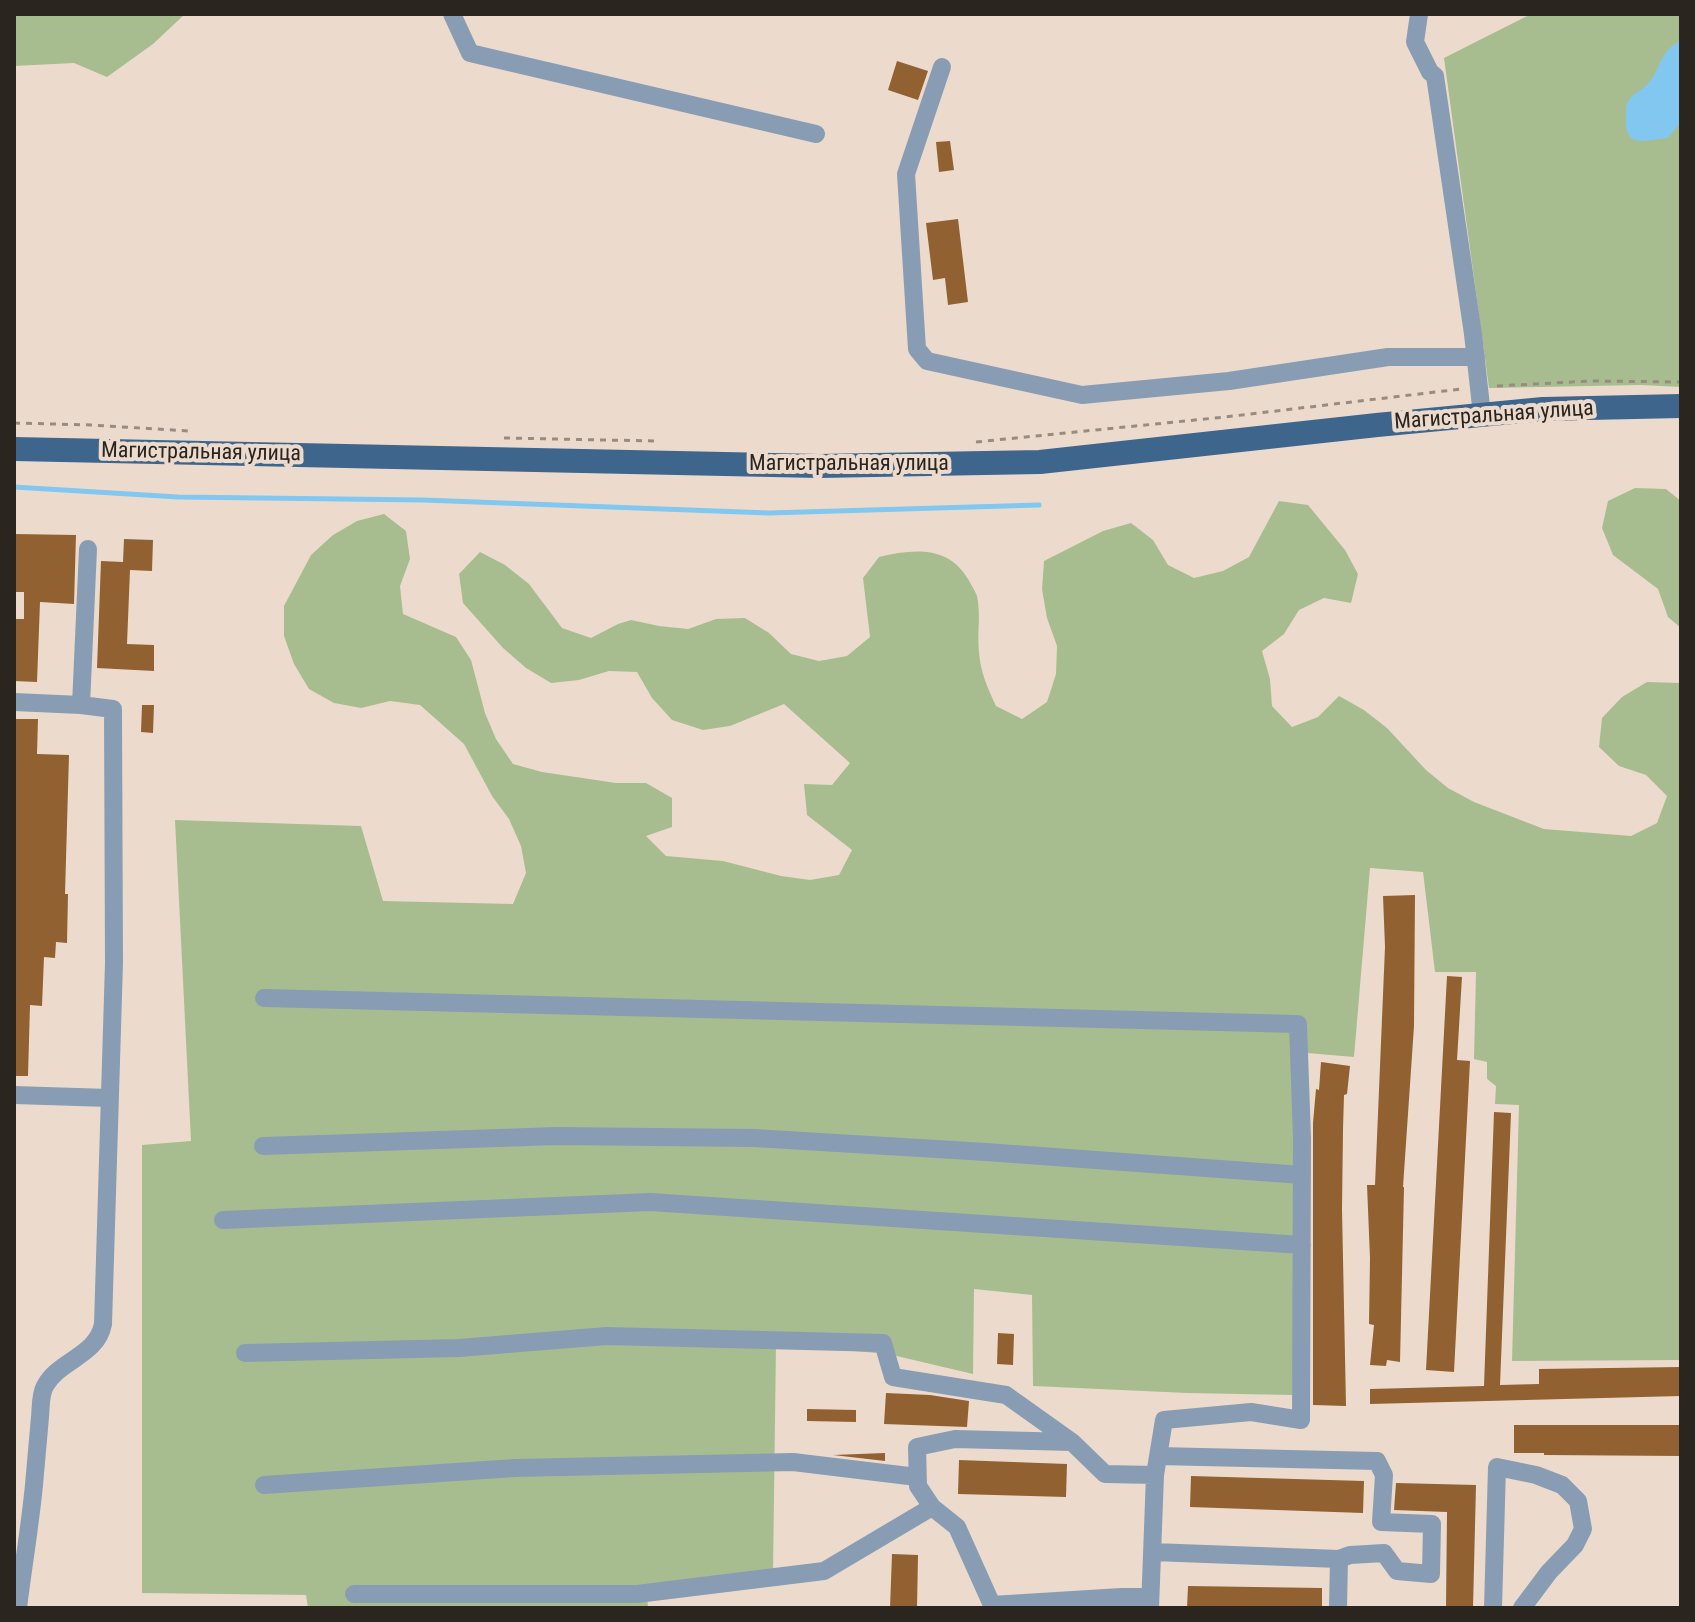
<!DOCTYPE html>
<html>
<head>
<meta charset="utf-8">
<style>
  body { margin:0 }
  #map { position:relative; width:1695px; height:1622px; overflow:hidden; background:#ecdbcd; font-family:"Roboto Condensed",sans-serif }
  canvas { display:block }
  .frame { position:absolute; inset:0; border:16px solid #2b2520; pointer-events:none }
</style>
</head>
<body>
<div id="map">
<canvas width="1695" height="1622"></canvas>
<div class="frame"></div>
</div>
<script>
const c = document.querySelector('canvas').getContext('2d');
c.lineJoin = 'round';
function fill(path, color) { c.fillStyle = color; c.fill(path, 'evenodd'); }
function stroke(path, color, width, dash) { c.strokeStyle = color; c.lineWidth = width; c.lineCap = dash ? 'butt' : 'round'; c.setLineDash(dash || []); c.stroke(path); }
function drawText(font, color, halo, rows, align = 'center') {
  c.font = font + ' "Roboto Condensed",sans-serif'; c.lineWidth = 8; c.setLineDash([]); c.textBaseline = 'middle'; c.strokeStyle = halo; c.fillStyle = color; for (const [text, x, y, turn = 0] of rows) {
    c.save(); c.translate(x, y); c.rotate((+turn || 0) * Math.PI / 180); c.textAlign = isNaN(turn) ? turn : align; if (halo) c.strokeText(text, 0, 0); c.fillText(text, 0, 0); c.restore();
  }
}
fill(new Path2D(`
  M14 14H185L153 44 107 77 74 63 14 66Z
  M1531 14H1681V387L1641 385 1489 388 1444 58Z
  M1635 488 1666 489 1681 501V628L1668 617 1658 589 1613 555 1602 528 1608 501Z
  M1279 501 1308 505 1345 550 1358 574 1351 603 1324 598 1299 610 1284 634 1262 651 1270 679 1272 706 1292 727 1318 717 1339 696 1364 710 1387 728 1426 770 1448 788 1474 802 1544 829 1631 836 1657 823 1667 796 1646 775 1619 766 1599 747 1602 718 1622 697 1647 682 1681 683V1360L1512 1361 1519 1105 1495 1104 1496 1086 1487 1079V1062L1474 1059 1476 972H1435L1423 872 1370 868 1354 1057 1307 1053 1292 1395 1187 1393 1033 1386 1032 1295 974 1289 973 1374 888 1354 776 1344 773 1573 647 1594 648 1608H308L306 1595 142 1593V1145L191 1141 175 820 361 826 383 901 513 904 526 873 521 846 509 819 492 796 464 744 420 705 390 701 361 708 334 703 309 689 294 664 284 636V606L311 555 333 535 357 521 384 514 406 531 410 559 400 586 403 614 456 637 471 660 485 713 496 739 513 764 542 772 616 783H646L672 798V827L646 836 666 856 723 861 781 876 810 880 839 875 852 850 807 815 804 784 832 785 850 763 784 704 730 726 703 730 672 720 652 698 637 672 609 671 579 680 551 683 526 668 503 648 463 603 459 574 480 552 505 565 529 584 562 628 591 638 618 624 631 620 659 626 688 629 716 619 745 618 769 633 791 654 819 661 847 656 870 637 863 578 879 557C913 549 948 545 968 579 971 585 975 590 977 596 981 615 977 634 979 652 980 671 988 689 996 706L1022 719 1047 702 1056 674 1057 646 1047 618 1042 589 1044 561 1103 531 1131 523 1153 540 1168 565 1194 578 1223 571 1249 557Z`), '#a8bd8f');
fill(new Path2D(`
  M1681 40V122L1668 138C1647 140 1625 149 1626 120 1626 111 1625 103 1632 96 1636 92 1643 89 1647 85 1662 68 1658 53 1681 40Z`), '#82c7f0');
stroke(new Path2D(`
  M14 487 178 497 423 500 769 513 1039 505`), '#82c7f0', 5);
fill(new Path2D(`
  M897 61 928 71 918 100 888 90Z
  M950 141 954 170 939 172 936 142Z
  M958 219 968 302 948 305 945 278 933 280 926 223Z
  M14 534 76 535 74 604 40 602 37 682 14 681V619H24V592H14Z
  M124 539 153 540 152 571 130 570 127 644 154 645V671L97 668 101 561 123 562Z
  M142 705H154L153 733 141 732Z
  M14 719H38L37 754 69 755 65 894H68L67 943 56 942 55 958 44 957 42 1006 30 1005 28 1076H14Z
  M1415 895 1414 1026 1403 1187H1404L1400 1362 1387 1360 1386 1366 1370 1365 1374 1325 1369 1324 1370 1258 1367 1185H1375L1385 947 1383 896Z
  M1447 976 1462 977 1457 1060 1470 1061 1454 1372 1426 1370Z
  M1321 1062 1350 1066 1347 1094 1344 1095 1343 1129 1342 1209 1346 1406 1313 1405V1123L1316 1089 1319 1090Z
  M1494 1112 1511 1113 1500 1385 1539 1384V1369L1681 1367V1396L1370 1404V1389L1484 1386Z
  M998 1333 1014 1334 1013 1365 997 1364Z
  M886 1393 930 1395 969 1401 967 1427 884 1424Z
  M807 1409 856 1410V1422L807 1421Z
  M1514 1425H1681V1456L1544 1455V1453H1514Z
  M885 1453V1461L833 1455Z
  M959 1460 1067 1464 1066 1497 958 1494Z
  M1191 1476 1364 1481 1363 1513 1190 1507Z
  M1396 1483 1476 1485 1473 1608H1446L1447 1512 1394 1510Z
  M892 1554 918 1555 917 1608H890Z
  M1188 1586 1322 1588V1608H1187Z`), '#926131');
stroke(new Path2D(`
  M1497 386 1591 381 1681 382
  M14 423 91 425 189 431
  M504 438 656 441
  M976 442 1225 417 1461 389`), '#988b81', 3, [6, 6]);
stroke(new Path2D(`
  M452 14 470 53 816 134
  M1419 14 1415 42 1430 72 1435 76 1473 334 1482 415
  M942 67 906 174 917 349 927 361 1082 395 1229 381 1388 357H1476
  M14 702 81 705 113 709 114 963 103 1324C97 1356 59 1360 45 1386 40 1395 41 1407 40 1417 38 1439 36 1462 34 1485 30 1526 23 1567 18 1608
  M81 705 88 549
  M264 998 1298 1024 1302 1138 1301 1420 1251 1412 1164 1420 1155 1475 1150 1608
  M14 1095 109 1098
  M263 1146 557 1136 754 1138 986 1152 1302 1175
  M223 1220 650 1202 1302 1245
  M245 1353 459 1348 607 1336 883 1343 893 1377 1006 1395 1072 1442
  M1158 1456 1377 1461 1384 1475 1381 1522 1432 1524 1431 1574 1397 1571 1384 1553 1350 1555 1339 1559 1338 1608
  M264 1485 515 1468 793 1462 917 1477
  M1153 1552 1339 1559
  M354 1594H637L824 1571 932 1507
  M1150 1597H1121L992 1605 957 1527 932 1507 918 1486 917 1447 955 1439 1072 1442 1105 1474 1155 1475
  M1493 1608 1497 1467 1536 1475 1562 1485 1578 1501 1583 1529 1575 1545 1549 1572 1522 1608`), '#889db3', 18);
stroke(new Path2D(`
  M14 449 819 466 1040 462 1377 425 1543 409 1681 406`), '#3e668d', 24);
drawText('22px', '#2b2520', '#ecdbcd', [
  ["Магистральная улица",1494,416,-4],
  ["Магистральная улица",201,453,1],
  ["Магистральная улица",849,464]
]);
</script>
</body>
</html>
